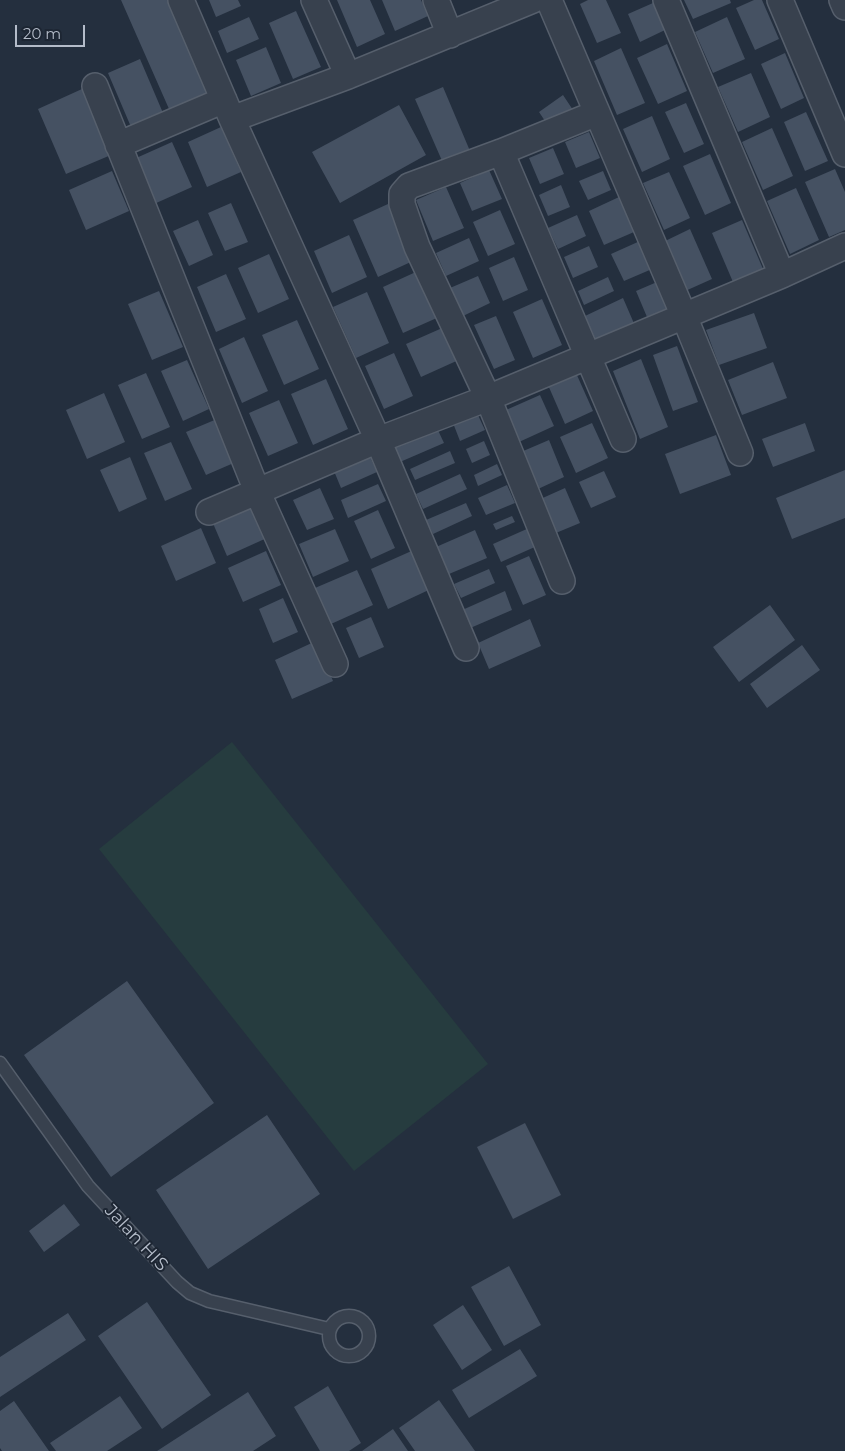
<!DOCTYPE html>
<html>
<head>
<meta charset="utf-8">
<style>
  body { margin:0 }
  #map { position:relative; width:845px; height:1451px; overflow:hidden; background:#242f3e; font-family:Montserrat,sans-serif }
  canvas { display:block }
  .scale { position:absolute; left:15px; top:25px; width:70px; height:22px; box-sizing:border-box; border:2px solid #b4bcc9; border-top:0; padding-left:6px; font-size:15px; line-height:18px; white-space:nowrap; color:#b4bcc9; -webkit-text-stroke:4px #1d2633; paint-order:stroke }
</style>
</head>
<body>
<div id="map">
<canvas width="845" height="1451"></canvas>
<div class="scale">20 m</div>
</div>
<script>
const c = document.querySelector('canvas').getContext('2d');
c.lineJoin = 'round';
function fill(path, color) { c.fillStyle = color; c.fill(path, 'evenodd'); }
function stroke(path, color, width, dash) { c.strokeStyle = color; c.lineWidth = width; c.lineCap = dash ? 'butt' : 'round'; c.setLineDash(dash || []); c.stroke(path); }
function drawText(font, color, halo, rows, align = 'center') {
  c.font = font + ' Montserrat,sans-serif'; c.lineWidth = 4; c.setLineDash([]); c.textBaseline = 'middle'; c.strokeStyle = halo; c.fillStyle = color; for (const [text, x, y, turn = 0] of rows) {
    c.save(); c.translate(x, y); c.rotate((+turn || 0) * Math.PI / 180); c.textAlign = isNaN(turn) ? turn : align; if (halo) c.strokeText(text, 0, 0); c.fillText(text, 0, 0); c.restore();
  }
}
fill(new Path2D(`
  M232 742 488 1064 354 1171 99 849Z`), '#263c3f');
fill(new Path2D(`
  M121 0H176L218 97 173 118Z
  M209 0H238L241 6 216 17Z
  M337 0H370L385 34 357 47Z
  M382 0H421L428 16 395 31Z
  M588 0H606L621 33 597 43 580 4Z
  M684 0H730L731 3 693 19Z
  M754 0H762L779 39 755 50 736 8Z
  M653 3 665 30 640 42 628 14Z
  M296 11 321 67 293 79 269 23Z
  M249 17 259 39 227 53 218 31Z
  M727 17 745 59 713 73 695 32Z
  M667 44 687 91 658 104 637 58Z
  M266 47 281 83 251 96 236 60Z
  M621 48 645 103 617 115 594 61Z
  M785 53 804 98 781 109 761 64Z
  M140 59 166 120 134 134 108 73Z
  M751 73 770 117 738 132 718 87Z
  M443 87 470 151 443 163 415 99Z
  M82 89 111 155 66 174 38 109Z
  M563 95 573 110 549 127 539 112Z
  M686 103 704 144 684 153 665 112Z
  M399 105 426 155 340 203 312 152Z
  M806 112 828 161 805 171 784 122Z
  M652 116 670 159 642 172 623 129Z
  M221 127 241 172 207 187 188 142Z
  M772 128 793 176 763 190 742 142Z
  M589 132 600 158 576 168 565 142Z
  M172 142 192 187 154 204 134 159Z
  M553 148 564 174 540 184 529 158Z
  M710 154 731 203 705 215 683 166Z
  M835 169 845 192V230L829 237 805 182Z
  M489 170 502 199 472 211 460 183Z
  M112 171 129 211 86 230 69 190Z
  M603 171 611 190 588 200 579 181Z
  M669 172 690 218 664 230 643 183Z
  M561 185 570 207 548 216 539 195Z
  M446 187 464 228 433 241 416 200Z
  M796 188 819 240 790 254 767 201Z
  M619 197 634 232 604 245 589 211Z
  M231 203 248 242 225 251 208 213Z
  M388 204 413 261 378 277 353 220Z
  M500 210 515 244 488 256 473 222Z
  M577 215 586 236 558 249 548 228Z
  M198 220 213 255 189 266 173 231Z
  M742 220 763 269 733 282 712 233Z
  M690 229 712 279 683 292 661 243Z
  M349 235 367 277 332 293 314 251Z
  M469 238 479 261 446 276 436 253Z
  M640 241 652 269 624 281 611 254Z
  M589 246 598 267 573 278 564 257Z
  M269 254 289 299 258 313 238 268Z
  M514 257 528 290 503 301 489 268Z
  M418 271 439 317 403 333 383 287Z
  M226 274 246 319 216 332 197 287Z
  M478 276 490 303 463 316 450 288Z
  M608 277 614 291 584 305 578 291Z
  M657 282 668 308 647 317 636 291Z
  M159 291 183 347 152 360 128 304Z
  M367 292 389 343 356 358 333 307Z
  M623 298 636 328 598 345 585 316Z
  M542 299 562 345 533 358 513 312Z
  M754 313 767 348 719 365 706 330Z
  M496 316 515 360 494 369 474 325Z
  M297 320 319 369 284 385 262 335Z
  M449 325 463 358 421 377 406 344Z
  M244 337 268 391 242 403 219 349Z
  M677 346 698 402 673 411 653 355Z
  M394 353 413 396 384 409 365 366Z
  M641 359 668 427 640 439 613 371Z
  M187 360 209 409 183 421 161 371Z
  M773 362 787 398 742 415 728 380Z
  M146 373 170 427 142 439 118 385Z
  M576 373 593 411 565 424 548 385Z
  M326 379 348 429 313 445 291 394Z
  M104 393 125 442 87 459 66 410Z
  M540 395 554 426 519 442 506 410Z
  M279 400 298 443 268 456 249 413Z
  M477 413 485 430 460 441 453 423Z
  M217 419 236 462 206 475 186 432Z
  M592 423 608 458 576 473 560 437Z
  M805 423 815 451 773 467 762 439Z
  M436 426 444 443 400 462 393 445Z
  M716 435 731 475 680 494 665 454Z
  M549 440 564 477 538 489 521 452Z
  M484 441 490 455 472 463 466 449Z
  M171 442 192 489 165 501 144 453Z
  M450 451 455 463 415 480 410 469Z
  M369 455 377 472 341 488 334 471Z
  M130 457 147 499 119 512 100 470Z
  M497 464 502 475 478 486 474 475Z
  M845 470V518L792 539 776 498Z
  M604 471 616 497 591 508 579 482Z
  M460 474 467 489 423 509 416 494Z
  M378 484 386 501 348 518 341 500Z
  M507 485 515 503 486 515 478 498Z
  M320 488 334 519 307 530 293 500Z
  M565 488 580 523 551 535 536 501Z
  M254 503 269 537 227 556 212 521Z
  M466 503 472 516 433 534 426 520Z
  M378 510 395 548 371 559 354 521Z
  M512 516 515 522 496 530 493 524Z
  M201 528 216 563 176 581 161 546Z
  M529 528 537 546 501 562 493 544Z
  M335 529 349 561 313 577 299 544Z
  M475 530 487 558 449 574 436 547Z
  M416 549 433 588 388 609 371 569Z
  M266 551 281 585 243 602 228 568Z
  M529 556 546 595 523 605 506 566Z
  M489 569 495 583 461 598 454 584Z
  M357 570 373 605 331 624 315 588Z
  M505 591 512 610 468 629 460 611Z
  M283 598 298 632 273 643 259 609Z
  M770 605 795 640 739 682 713 647Z
  M371 617 384 647 359 658 346 628Z
  M530 619 541 646 489 669 478 643Z
  M316 641 333 681 292 699 275 660Z
  M802 645 820 670 767 708 750 684Z
  M127 981 214 1103 111 1177 24 1055Z
  M267 1115 320 1194 208 1269 156 1190Z
  M525 1123 561 1195 513 1219 477 1147Z
  M64 1204 80 1225 44 1252 29 1231Z
  M509 1266 541 1325 504 1346 471 1287Z
  M147 1302 211 1395 162 1429 98 1336Z
  M463 1305 492 1350 462 1370 433 1325Z
  M68 1313 86 1340 0 1397V1357Z
  M520 1349 537 1376 469 1418 452 1390Z
  M328 1386 361 1443 349 1451H320L294 1407Z
  M248 1392 276 1436 253 1451H157Z
  M120 1396 142 1428 107 1451H56L50 1443Z
  M439 1400 475 1451H415L399 1428Z
  M14 1401 49 1451H2L0 1448V1411Z
  M393 1429 408 1451H362Z`), '#455162');
const service = new Path2D(`
  M0 1063 88 1186 177 1282 190 1293 209 1301 329 1329
  M329 1336a20 20 0 1 1 40 0a20 20 0 1 1-40 0Z`);
const minor = new Path2D(`
  M181 0 232 119 378 440 466 648
  M314 0 348 76
  M436 0 450 35
  M549 0 684 316 740 453
  M666 0 782 275
  M780 0 845 154
  M842 0 845 7
  M95 86 257 491 335 664
  M232 119 348 76 533 0
  M118 145 224 100
  M501 152 623 439
  M209 512 378 440 488 398 782 275 845 246
  M562 581 488 398 417 247 402 204V194L409 186 501 152 597 113`);
stroke(service, '#565f6c', 15);
stroke(minor, '#565f6c', 28);
stroke(service, '#38414e', 12);
stroke(minor, '#38414e', 25);
drawText('18px', '#b4bcc9', '#1d2633', [
  ["Jalan HIS",136,1238,47]
]);
</script>
</body>
</html>
